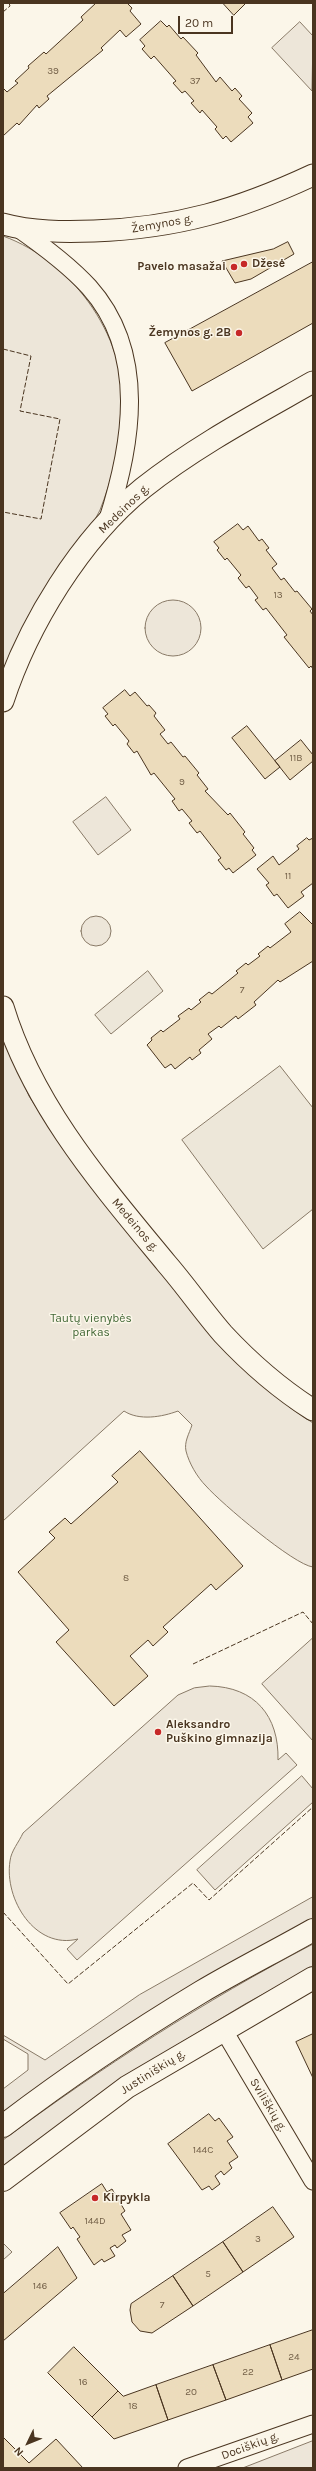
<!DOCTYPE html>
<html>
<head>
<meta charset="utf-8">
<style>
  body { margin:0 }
  #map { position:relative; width:316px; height:2471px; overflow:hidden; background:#fbf6e9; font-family:Karla,sans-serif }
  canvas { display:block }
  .frame { position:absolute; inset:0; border:4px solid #4a3520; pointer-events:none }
  .north { position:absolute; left:8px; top:2423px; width:40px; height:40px; -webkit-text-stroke:3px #fbf6e9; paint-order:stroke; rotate:227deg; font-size:11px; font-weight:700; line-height:16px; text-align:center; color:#4a3520 }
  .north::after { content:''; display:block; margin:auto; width:14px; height:18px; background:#4a3520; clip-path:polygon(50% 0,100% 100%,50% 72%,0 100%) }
  .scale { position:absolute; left:178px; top:16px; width:55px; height:18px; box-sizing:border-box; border:2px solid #4a3520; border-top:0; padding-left:5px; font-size:12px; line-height:14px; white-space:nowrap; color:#4a3520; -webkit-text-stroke:3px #fbf6e9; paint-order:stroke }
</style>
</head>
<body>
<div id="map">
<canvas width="316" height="2471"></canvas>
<div class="frame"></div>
<div class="north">N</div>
<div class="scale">20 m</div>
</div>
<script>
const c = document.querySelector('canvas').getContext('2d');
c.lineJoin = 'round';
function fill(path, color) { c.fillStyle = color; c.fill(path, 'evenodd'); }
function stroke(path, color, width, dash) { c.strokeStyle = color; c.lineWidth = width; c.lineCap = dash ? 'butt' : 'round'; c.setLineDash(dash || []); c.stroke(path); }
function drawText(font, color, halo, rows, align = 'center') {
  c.font = font + ' Karla,sans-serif'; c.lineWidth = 3; c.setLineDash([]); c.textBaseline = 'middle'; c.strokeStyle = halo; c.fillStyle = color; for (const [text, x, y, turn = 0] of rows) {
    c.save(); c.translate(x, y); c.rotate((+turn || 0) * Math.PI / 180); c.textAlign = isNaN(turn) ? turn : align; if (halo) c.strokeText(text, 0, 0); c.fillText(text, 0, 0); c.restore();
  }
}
const green = new Path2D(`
  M300 22 313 36 312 91 272 48Z
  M3 236C75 262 130 341 123 419 120 449 111 482 100 510 89 534 62 564 46 587 28 613 14 644 3 674Z
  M145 628a28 28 0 1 1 56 0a28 28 0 1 1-56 0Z
  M106 797 131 830 98 855 73 822Z
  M81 931a15 15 0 1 1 30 0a15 15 0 1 1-30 0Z
  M3 1034 29 1096 56 1138 289 1407 313 1423V1567C294 1565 221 1503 206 1486 197 1477 189 1463 186 1451 184 1442 189 1434 192 1425L178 1411C162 1417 139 1421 124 1411L3 1521Z
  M313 1638V1741L262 1684Z
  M210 1686C255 1687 279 1716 278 1760L286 1753 297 1765 77 1960 67 1949 78 1939C35 1950 4 1899 10 1861 11 1851 19 1842 23 1833L178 1695 194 1688Z
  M302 1776 313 1789V1802L215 1890 197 1870Z
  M313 1897V1920L3 2113V2089L28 2070V2054L3 2039V2035L45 2060 139 1995Z
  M313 1944V1967L245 2004 172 2048 3 2168V2140C102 2067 204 2001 313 1944Z
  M313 2441V2468H243Z`);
fill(green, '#ede6d9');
stroke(green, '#887966', 1);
const parking = new Path2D(`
  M148 971 163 991 111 1034 95 1015Z
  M280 1066 313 1108V1209L263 1249 182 1140Z
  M3 2243 12 2252 3 2260Z`);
fill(parking, '#ede7d9');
stroke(parking, '#887966', 1);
const building = new Path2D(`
  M127 3 132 8 130 11 141 24 126 37 120 30 101 48 103 50 47 96 49 99 39 108 37 105 19 125 17 123 3 136V88L7 92 18 83 15 81 29 68 28 66 44 52 46 54 83 20 81 17 96 3Z
  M223 3H246L234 15Z
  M161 21 167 27 169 25 181 39 183 37 198 53 196 55 216 82 220 77 232 91 235 88 242 96 239 99 252 113 248 117 253 123 231 142 226 136 223 139 215 129 217 127 202 110 200 113 191 103 194 101 185 91 182 93 173 83 176 81 154 56 151 59 142 49 145 46 140 40Z
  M288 242 294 254 251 279 235 283 222 261 273 249Z
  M313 262V323L192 391 165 343Z
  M238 524 243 530 248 526 259 541 262 539 269 548 266 550 277 564 272 568 281 580 284 578 295 592 297 591 312 609 310 611 313 615V669L311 666 309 668 284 637 287 635 266 608 263 610 255 600 258 598 249 586 246 588 238 578 241 575 227 558 225 560 217 550 219 548 214 542Z
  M125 690 130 696 135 692 147 706 149 705 156 713 154 716 165 730 160 734 168 744 171 742 183 757 185 756 199 773 197 775 208 789 205 791 228 815 230 813 245 832 243 834 254 848 252 850 256 855 233 873 229 868 226 870 218 860 221 858 200 831 197 833 189 823 192 821 182 809 179 811 172 801 175 799 154 773 151 775 137 751 134 753 127 744 129 741 115 724 113 726 105 716 108 714 103 708Z
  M247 726 280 767 265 779 232 738Z
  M301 740 313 755V761L290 780 275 761Z
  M307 838 309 840 313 838V883L301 892 304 896 288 908 277 894 274 896 266 885 269 883 257 869 273 856 279 865 299 849 297 846Z
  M300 912 313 925V961L280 982 278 980 254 1002 256 1005 238 1019 236 1016 221 1028 219 1026 208 1034 212 1039 199 1050 201 1053 192 1060 190 1057 175 1069 171 1064 165 1068 147 1045 152 1040 151 1038 161 1030 163 1032 180 1019 178 1016 189 1008 191 1010 201 1002 199 1000 209 992 212 994 238 973 236 971 246 963 248 965 260 956 258 954 268 946 270 948 291 932 285 924Z
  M140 1451 243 1566 216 1590 211 1584 163 1627 168 1632 153 1646 148 1640 130 1656 148 1676 114 1706 56 1642 69 1630 18 1572 55 1538 49 1532 65 1518 71 1524 118 1482 112 1476Z
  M313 2034V2078L296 2042Z
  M209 2114 215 2121 219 2118 233 2137 227 2141 238 2157 229 2163 232 2168 224 2175 221 2171 215 2176 220 2184 212 2190 209 2186 202 2190 168 2144Z
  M102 2184 107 2192 112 2189 125 2211 121 2214 131 2230 122 2235 126 2241 117 2248 115 2245 110 2248 115 2256 104 2262 102 2259 94 2265 77 2239 80 2237 73 2227 71 2229 60 2213Z
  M273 2207 294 2237 243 2272 223 2242Z
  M223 2242 243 2272 193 2306 173 2276Z
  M58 2247 77 2278 3 2341V2294Z
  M173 2276 193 2306 152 2333 140 2331 132 2322 130 2310 131 2304Z
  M313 2330V2369L282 2380 270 2345Z
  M270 2345 282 2380 226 2400 213 2365Z
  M74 2347 118 2391 92 2417 48 2373Z
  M213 2365 226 2400 168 2420 156 2385Z
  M156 2385 168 2420 114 2439 92 2417 118 2391 123 2396Z
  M3 2437 29 2463 56 2439 83 2468H3Z`);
fill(building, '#ecdcbc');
stroke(building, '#4a3520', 1);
const minor = new Path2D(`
  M16 227C42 245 68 264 89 287 148 353 132 445 107 522
  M223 2029 313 2181
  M187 2468 313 2424`);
const tertiary = new Path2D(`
  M3 224C32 232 64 232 94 231 177 228 238 210 313 175
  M3 701C28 625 80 539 143 488 196 446 255 415 313 382
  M3 1007C33 1106 101 1184 166 1263 186 1286 203 1311 223 1334 250 1363 280 1389 313 1410`);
const secondary = new Path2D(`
  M3 2126C66 2078 133 2033 201 1992 238 1970 276 1951 313 1930
  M3 2180 127 2087 313 1978`);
stroke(minor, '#4a3520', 19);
stroke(tertiary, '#4a3520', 23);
stroke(secondary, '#4a3520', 24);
stroke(minor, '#fbf6e9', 17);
stroke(tertiary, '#fbf6e9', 21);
stroke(secondary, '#fbf6e9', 22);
stroke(new Path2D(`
  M3 12 10 6 9 3
  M3 349 31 356 20 411 60 419 41 519 3 512
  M193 1664 303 1612 313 1624
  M3 1912 68 1984 193 1883 209 1900 313 1807`), '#4a3520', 1, [5, 2]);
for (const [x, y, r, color] of [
  [244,264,4,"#c62828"],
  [234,267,4,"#c62828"],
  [239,333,4,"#c62828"],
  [158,1732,4,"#c62828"],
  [95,2198,4,"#c62828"]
]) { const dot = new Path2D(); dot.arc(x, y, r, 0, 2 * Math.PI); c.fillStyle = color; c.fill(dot); stroke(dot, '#fbf6e9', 1.5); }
drawText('10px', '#725f47', null, [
  ["39",53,71],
  ["37",195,81],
  ["13",278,595],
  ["11B",296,758],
  ["9",182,782],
  ["11",288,876],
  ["7",242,990],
  ["8",126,1578],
  ["144C",203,2150],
  ["144D",95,2221],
  ["3",258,2239],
  ["5",208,2274],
  ["146",40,2286],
  ["7",162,2305],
  ["24",294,2357],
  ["22",248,2372],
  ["16",83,2382],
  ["20",191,2392],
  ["18",133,2406]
]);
drawText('12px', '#4a3520', '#fbf6e9', [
  ["Žemynos g.",162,224,-10],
  ["Medeinos g.",124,509,-44],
  ["Medeinos g.",135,1225,50],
  ["Justiniškių g.",153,2072,-32],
  ["Sviliškių g.",268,2105,59],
  ["Dociškių g.",250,2446,-20]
]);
drawText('bold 12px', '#4a3520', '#fbf6e9', [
  ["Džesė",252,264],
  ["Pavelo masažai",226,267,"right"],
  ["Žemynos g. 2B",231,333,"right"],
  ["Aleksandro",166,1725],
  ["Puškino gimnazija",166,1739],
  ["Kirpykla",103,2198]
], 'left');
drawText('12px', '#436837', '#fbf6e9', [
  ["Tautų vienybės",91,1319],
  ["parkas",91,1333]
]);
</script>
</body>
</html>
